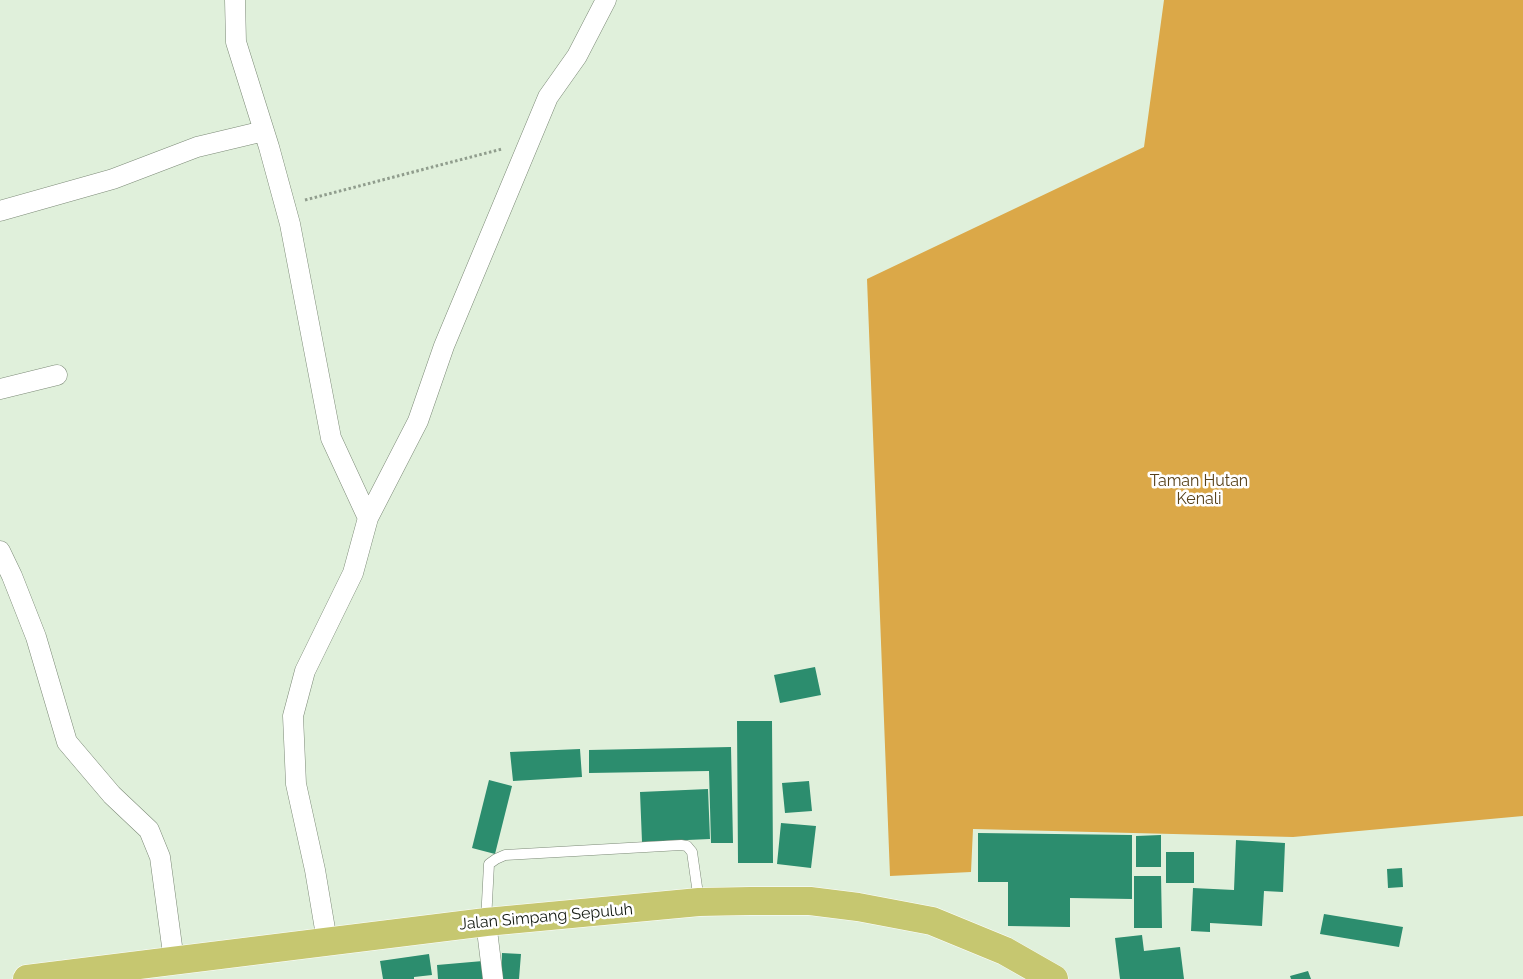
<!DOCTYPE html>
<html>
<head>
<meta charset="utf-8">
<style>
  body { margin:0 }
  canvas { display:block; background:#e0f0db }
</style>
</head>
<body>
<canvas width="1523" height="979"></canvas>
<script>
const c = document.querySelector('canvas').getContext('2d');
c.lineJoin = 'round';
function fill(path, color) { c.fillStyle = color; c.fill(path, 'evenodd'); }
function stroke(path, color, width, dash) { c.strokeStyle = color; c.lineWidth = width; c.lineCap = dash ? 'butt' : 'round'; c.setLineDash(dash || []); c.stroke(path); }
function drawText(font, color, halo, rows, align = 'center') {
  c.font = font + ' Raleway,sans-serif'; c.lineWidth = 5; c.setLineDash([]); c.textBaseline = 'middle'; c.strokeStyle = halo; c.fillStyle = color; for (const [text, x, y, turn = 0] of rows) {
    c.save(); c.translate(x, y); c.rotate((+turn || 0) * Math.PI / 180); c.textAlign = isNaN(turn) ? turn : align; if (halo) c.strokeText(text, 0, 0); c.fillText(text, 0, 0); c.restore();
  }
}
fill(new Path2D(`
  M1164 0H1523V816L1293 837 973 829 971 872 890 876 867 279 1144 147Z`), '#dba848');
fill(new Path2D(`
  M815 667 821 695 780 703 774 675Z
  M737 721H772L773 863H738Z
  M731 747 733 843H711L709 771 589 773V750Z
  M580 749 582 777 513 781 510 752Z
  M489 780 512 786 495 854 472 848Z
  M809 781 812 811 785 813 782 783Z
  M708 789 710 839 642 842 640 792Z
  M781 823 816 826 811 868 777 864Z
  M978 833 1132 835V899L1070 898V927L1008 926V882H978Z
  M1161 835V867H1136V836Z
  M1236 840 1285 843 1283 892 1264 891 1262 926 1210 923V932L1191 931 1193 888 1234 890Z
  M1166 852H1194V883H1166Z
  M1402 868 1403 887 1388 888 1387 869Z
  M1134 876H1161L1162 928H1134Z
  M1324 914 1403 927 1399 947 1320 934Z
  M1142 935 1144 951 1180 947 1184 979H1120L1115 938Z
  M502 953 521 954 519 979H501Z
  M429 954 432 975 414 977V979H383L380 961Z
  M483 961 484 979H438L437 965Z
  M1308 971 1311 979H1291L1290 976Z`), '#2c8d6e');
const lane = new Path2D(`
  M486 921 489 864 496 859 505 855 681 845 687 846 692 852 699 901`);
const street = new Path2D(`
  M235 0 236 42 269 147 290 224 331 438 368 518
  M0 211 113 179 197 147 264 131
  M0 389 57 375
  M0 551 12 576 36 637 67 742 112 795 149 830 160 857 174 961
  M486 922 493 979
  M327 941 315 870 296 784 293 716 305 671 353 573 368 518 418 421 444 346 548 97 577 56 606 0`);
const highway = new Path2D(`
  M27 979 486 922 699 902 750 901H810L858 907 932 921 1005 951 1054 979`);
stroke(lane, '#7c8a77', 11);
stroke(street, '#7c8a77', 21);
stroke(highway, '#fff', 29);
stroke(new Path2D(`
  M305 200 502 149`), '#909d8d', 3, [2.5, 2.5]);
stroke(lane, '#fff', 10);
stroke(street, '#fff', 20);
stroke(highway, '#c6c770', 28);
drawText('16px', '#58421b', '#fff', [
  ["Taman Hutan",1199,481],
  ["Kenali",1199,499]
]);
drawText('16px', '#151b13', '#fff', [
  ["Jalan Simpang Sepuluh",546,917,-5]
]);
</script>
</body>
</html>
